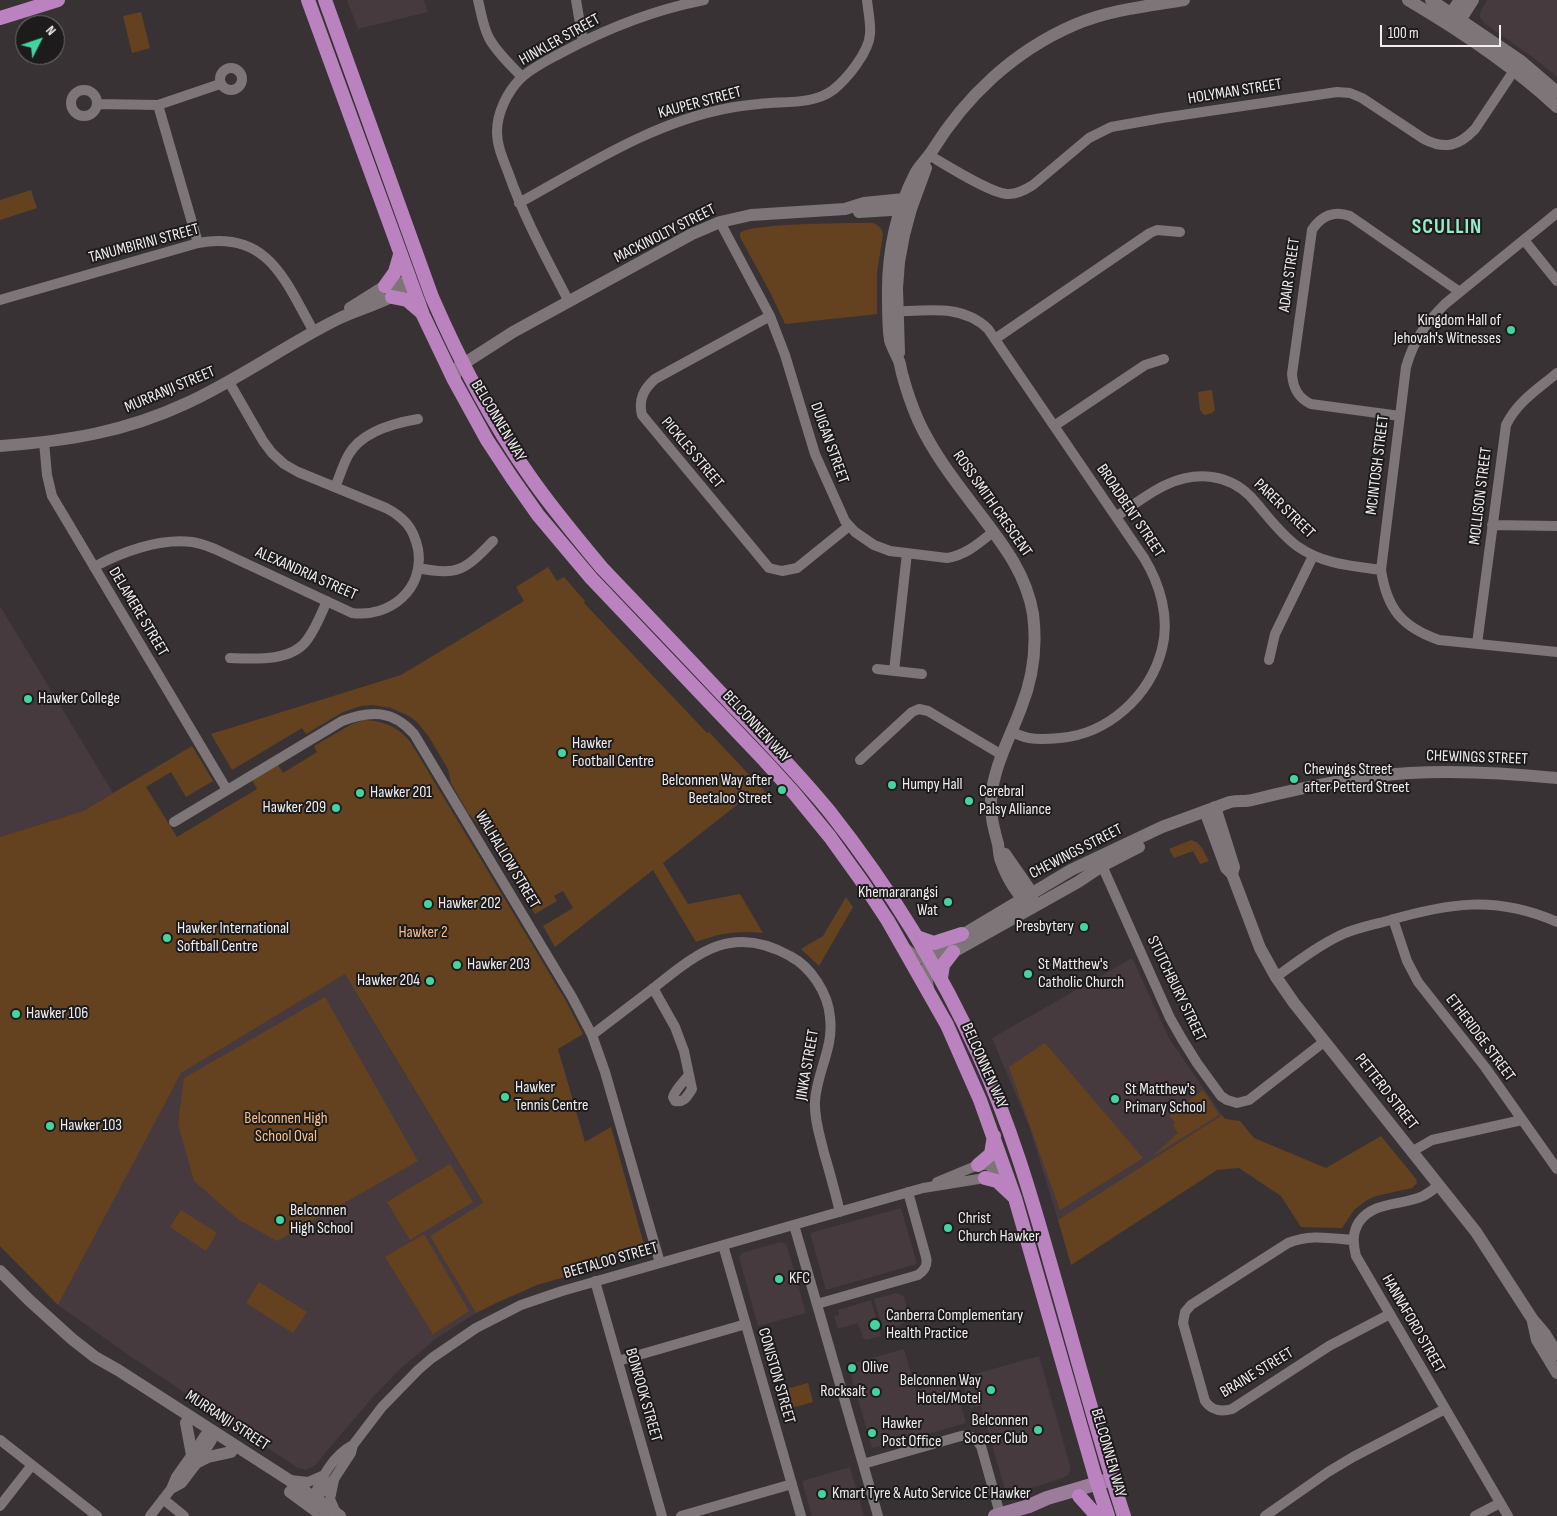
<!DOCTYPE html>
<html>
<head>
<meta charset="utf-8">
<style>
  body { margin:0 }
  #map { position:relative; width:1557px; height:1516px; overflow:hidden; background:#383234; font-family:"Sofia Sans Condensed",sans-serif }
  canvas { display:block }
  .north { position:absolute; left:15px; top:15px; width:50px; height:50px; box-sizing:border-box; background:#1d1b1b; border:1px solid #726f6f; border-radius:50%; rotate:49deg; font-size:14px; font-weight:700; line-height:20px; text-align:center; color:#f1edee }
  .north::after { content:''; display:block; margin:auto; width:18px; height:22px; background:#44d49f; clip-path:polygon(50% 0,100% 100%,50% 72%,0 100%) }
  .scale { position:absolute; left:1380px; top:25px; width:121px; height:22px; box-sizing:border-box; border:2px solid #f1edee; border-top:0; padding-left:6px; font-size:15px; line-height:18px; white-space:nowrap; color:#f1edee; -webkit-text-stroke:4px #1d1b1b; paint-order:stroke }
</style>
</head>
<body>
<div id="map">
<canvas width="1557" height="1516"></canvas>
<div class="north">N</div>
<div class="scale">100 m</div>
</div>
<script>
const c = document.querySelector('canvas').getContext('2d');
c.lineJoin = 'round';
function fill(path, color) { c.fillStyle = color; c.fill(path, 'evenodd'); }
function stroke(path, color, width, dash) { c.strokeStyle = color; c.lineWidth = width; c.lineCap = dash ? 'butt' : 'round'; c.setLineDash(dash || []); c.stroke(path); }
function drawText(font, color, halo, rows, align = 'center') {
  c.font = font + ' "Sofia Sans Condensed",sans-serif'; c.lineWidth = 4; c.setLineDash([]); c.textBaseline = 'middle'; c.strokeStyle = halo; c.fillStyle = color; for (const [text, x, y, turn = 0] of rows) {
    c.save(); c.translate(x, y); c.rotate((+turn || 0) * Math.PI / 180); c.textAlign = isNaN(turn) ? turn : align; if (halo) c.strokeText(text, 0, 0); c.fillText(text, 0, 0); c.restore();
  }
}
fill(new Path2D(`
  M347 0H424L428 12 358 29Z
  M1487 0H1557V77L1535 59 1484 23 1480 17V13Z
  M0 606 113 793 83 811 0 837Z
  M1132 958 1170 1040 1222 1115 1058 1220 1029 1126 992 1038Z
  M345 974 483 1204 430 1236 476 1313 437 1338 400 1369 373 1397 315 1465 306 1470 298 1468 127 1354 58 1305 180 1073Z
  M901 1208 917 1264 826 1290 810 1233Z
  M780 1242 784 1243 787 1246 806 1313 758 1326 739 1257 742 1253Z
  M897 1293 904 1297 910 1319 898 1326 883 1330 874 1299Z
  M871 1300 881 1336 866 1340 863 1338 858 1323 838 1329 834 1316 839 1315 838 1310Z
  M904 1349 916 1390 954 1380 966 1423 880 1448 879 1446 872 1448 848 1365Z
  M1039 1356 1070 1465V1470L1068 1475 1063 1478 1012 1494 1007 1493 1005 1490 981 1406 970 1408 961 1378Z
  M850 1467 864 1516H812L802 1481Z`), '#463a3f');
fill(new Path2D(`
  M141 12 150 48 132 53 123 16Z
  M31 190 37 208 0 220V200Z
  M872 223C879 225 881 227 883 234L877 273V314L785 324 771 294 740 237V233C750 223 852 223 872 223Z
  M1210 390 1212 391 1215 410 1212 413 1204 415 1200 410 1198 392Z
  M548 567 557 581 564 577 585 601 584 603 707 733 709 732 769 796 747 797 663 863 688 904 740 894 763 933C738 930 719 933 696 942L653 870 555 947 543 926 573 908 563 891 554 896 557 901 535 914 488 835 468 813 451 783 448 769 429 737 417 722 409 716 391 708 372 705 361 706 343 712 306 734 302 728 232 770 211 734 401 675 524 601 516 587Z
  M364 720C384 721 399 727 411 743L566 1001 583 1034 558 1049 585 1142 611 1127 645 1248 642 1255 537 1285 496 1303 476 1313 430 1236 483 1203 345 974 181 1073 58 1305 0 1246V837L83 811 192 746 213 781 186 797 171 772 146 787 177 837 257 789 252 780 278 765 283 773 317 752 314 746 352 724Z
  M1191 840C1201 842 1204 852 1209 861L1200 864 1193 851 1174 858 1169 849Z
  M846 897 853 907 819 966 801 949 823 936Z
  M325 997 418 1161 277 1241 239 1220 194 1181 178 1124 184 1078Z
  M1045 1043 1143 1158 1060 1210 1009 1067Z
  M1203 1090 1219 1115 1153 1156 1178 1133 1173 1126 1175 1122 1169 1116Z
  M1222 1115 1225 1119 1240 1121 1254 1138 1326 1168 1381 1136 1416 1179 1417 1183 1412 1188 1376 1196 1367 1200 1354 1210 1342 1228 1301 1227 1281 1196 1239 1168 1217 1170 1071 1265 1058 1220Z
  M450 1164 473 1202 410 1240 387 1202Z
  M181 1210 217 1233 206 1251 170 1227Z
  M424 1234 469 1311 433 1334 385 1257Z
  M259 1282 307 1312 293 1333 246 1303Z
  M808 1383 813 1402 781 1411 775 1392Z`), '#644220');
stroke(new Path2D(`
  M478 0C481 12 483 27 489 38 497 53 511 65 522 77
  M576 0 583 41
  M220 79a11 11 0 1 1 22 0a11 11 0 1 1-22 0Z
  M71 103a13 13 0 1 1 26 0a13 13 0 1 1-26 0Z
  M97 104 158 105
  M929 155C946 165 990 193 1007 194 1016 195 1025 190 1033 185L1089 138 1111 127 1162 118 1337 92 1350 93 1362 98 1424 139C1445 150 1459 146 1475 129L1517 66
  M519 203C586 166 653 122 729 108 739 106 749 105 759 104 783 101 813 105 833 90 847 79 869 52 870 34 871 23 868 11 867 0
  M1557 213 1445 304C1425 324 1414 340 1406 367L1381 570C1387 609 1402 627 1439 640L1557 652
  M720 222 770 316 785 355 815 454 845 521 855 532 874 545 890 551 947 558C966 555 979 543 993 532
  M1524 240 1557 281
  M198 243 158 105 220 84
  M0 300 198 243C269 230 285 281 314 332
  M569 302C547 259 524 218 508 172 503 159 497 146 497 132 497 113 507 92 521 78 532 68 546 61 559 54 605 29 653 10 704 0
  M891 312C924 311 962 303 988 329L1144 558C1160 584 1170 618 1162 649 1150 696 1108 734 1060 738 1050 739 1039 740 1029 738 1023 737 1017 734 1011 732
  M770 316 655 379C644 389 638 399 642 415L769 568 782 571 797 568 849 526
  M995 339 1150 233 1157 230 1180 232
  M1400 416 1311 404C1298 398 1293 388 1292 374L1312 230C1321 216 1334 210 1350 216L1460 292
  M1054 426 1145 365 1164 359
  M44 442 47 475 52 496 227 790
  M335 487C340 476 343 464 349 454 362 432 394 423 418 419
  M1116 517C1146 496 1174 472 1212 477 1226 479 1240 486 1250 496 1265 512 1278 532 1297 546 1322 564 1351 566 1381 570
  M1492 525 1557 526
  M94 567C121 552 160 538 192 542 200 543 207 546 215 549L352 613C390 618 425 589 418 549 416 540 413 531 407 524 401 517 394 512 386 508L298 472 284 464 272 453 263 441 229 382
  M418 568C459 576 465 570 493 541
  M1477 644 1506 425C1517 402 1538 389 1557 373
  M230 658C255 659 291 662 307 640 316 628 321 614 327 601
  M1269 660 1275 634 1313 556
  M877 669 922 674
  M894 671 907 553
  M860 760 912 712 919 709 928 711 1002 755
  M174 822 342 721C371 710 393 710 414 734L572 997 592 1035 605 1072 660 1263
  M1100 861 1170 1018 1182 1039 1197 1063 1221 1096 1227 1100 1237 1103 1249 1100 1325 1041
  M1393 919 1407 961 1418 982 1485 1067 1557 1169
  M1276 977C1297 962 1319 945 1343 934 1357 928 1372 925 1387 921 1448 903 1496 895 1557 922
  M653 988 675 1027 684 1051 692 1089C687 1096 685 1103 675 1101L673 1097C675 1090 684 1081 689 1075
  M592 1035C613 1019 634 1003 655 987 700 951 733 924 790 956 811 967 828 993 830 1017 834 1048 817 1071 815 1101 814 1119 820 1136 824 1153 830 1173 835 1192 840 1212
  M1413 1151 1432 1140 1522 1120
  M937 1182 978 1165H1004
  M1439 1185C1434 1189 1429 1193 1423 1196 1401 1206 1374 1201 1359 1222 1352 1233 1353 1244 1356 1256L1508 1516
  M794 1225 878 1516
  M1353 1240C1329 1238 1310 1234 1288 1243L1191 1305 1185 1312 1183 1323 1205 1401C1212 1411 1221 1412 1232 1409L1329 1346 1390 1314
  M723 1245 801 1516
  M595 1281 662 1516
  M817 1304 918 1275C925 1270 928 1265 926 1257L908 1192
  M618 1361 746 1324
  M0 1440 97 1516
  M863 1464 961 1436C971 1435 976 1438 981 1446L1000 1514
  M290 1480 308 1482 324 1475
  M334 1480 330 1499 336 1513
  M171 1489 182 1483 198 1462 212 1440 213 1431
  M314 1497C321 1477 334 1455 353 1445
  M307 1498 319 1495 334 1479 351 1453 353 1445 382 1407 418 1370 432 1358 476 1328 521 1305 562 1291 923 1188 985 1178 1004 1165
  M163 1499 184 1516
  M0 1506 32 1465
  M150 1516 171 1489 176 1477 198 1446 205 1435 213 1431
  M681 1516 792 1484
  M1265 1516 1328 1472 1353 1457 1445 1409
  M1475 1516 1500 1503`), '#7d7578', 10);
stroke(new Path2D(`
  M1408 0C1459 30 1514 67 1557 107
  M1431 0 1521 61 1557 92
  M1447 19 1460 0
  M1457 25 1473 0
  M859 212 907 209
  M350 308 385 286 398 283H411
  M899 353 897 288 899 262 904 235 911 209 926 168
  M454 380 457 368 513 332 692 234 720 222 751 215 845 209 864 203 914 198
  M0 446C68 441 125 432 187 403 239 379 286 345 336 320 361 307 390 303 411 283
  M1215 807 1234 867 1232 874
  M1205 811 1226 868 1232 874 1260 948 1276 977 1294 1003 1476 1232 1533 1320 1545 1334 1557 1354
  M1005 854 1032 893V901
  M1032 908C1018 896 1007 878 1001 861 999 856 999 850 998 844 994 829 990 815 991 800 993 767 1010 738 1021 708 1033 678 1037 645 1033 614 1026 572 1001 542 977 510 955 481 933 453 918 420 912 406 907 392 903 377 901 372 901 366 899 361 896 354 892 347 890 340 888 327 888 313 888 300 887 257 895 213 915 174 919 166 927 159 932 151 966 96 1014 51 1074 25 1109 10 1147 6 1184 0
  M905 949 916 957 939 960 1078 882 1102 866 1139 847
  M928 988C925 972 925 966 934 952L1071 870 1162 827 1230 802C1238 800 1245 802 1252 800 1304 787 1356 776 1409 773 1459 770 1508 773 1557 778
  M0 1271 29 1300 72 1339 95 1357 118 1370 289 1480 340 1516
  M1533 1322 1537 1340 1557 1373
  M186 1423 192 1455
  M198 1462 208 1457 231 1452
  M290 1492 323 1516`), '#7d7578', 12);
stroke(new Path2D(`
  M995 1516 1029 1506 1047 1498 1112 1479`), '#9c7c9b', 14);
stroke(new Path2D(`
  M308 0 423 315 454 380 487 440 512 478 538 515 591 578 765 761 794 793 830 837 863 883 888 921 947 1025 980 1100 1015 1198 1097 1483 1108 1516
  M325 0 432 297C459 359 490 420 529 475 551 507 577 538 602 568 645 613 689 659 732 705 765 739 799 774 829 811 889 887 940 969 979 1056 1010 1124 1031 1195 1051 1266 1075 1349 1097 1434 1124 1516
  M0 18 58 0
  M385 286 395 272 400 255
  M392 297 407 300 421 312
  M917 937 934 943 962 934
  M941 978 943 965 953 952
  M978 1165 991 1154 994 1136
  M985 1178 997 1181 1013 1196
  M1079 1496 1097 1516`), '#ba83bf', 14);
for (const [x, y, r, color] of [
  [1511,330,5,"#44d49f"],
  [28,699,5,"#44d49f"],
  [562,753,5,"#44d49f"],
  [1294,779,5,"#44d49f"],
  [892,785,5,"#44d49f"],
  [782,790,5,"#44d49f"],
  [360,793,5,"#44d49f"],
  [969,801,5,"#44d49f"],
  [336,808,5,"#44d49f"],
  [948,902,5,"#44d49f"],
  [428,904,5,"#44d49f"],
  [1084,927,5,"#44d49f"],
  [167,938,5,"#44d49f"],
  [457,965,5,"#44d49f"],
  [1028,974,5,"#44d49f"],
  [430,981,5,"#44d49f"],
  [16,1014,5,"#44d49f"],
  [505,1097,5,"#44d49f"],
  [1115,1099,5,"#44d49f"],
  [50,1126,5,"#44d49f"],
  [280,1220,5,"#44d49f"],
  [948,1228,5,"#44d49f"],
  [779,1279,5,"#44d49f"],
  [875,1325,6,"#44d49f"],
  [852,1368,5,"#44d49f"],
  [991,1390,5,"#44d49f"],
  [876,1392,5,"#44d49f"],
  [1038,1430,5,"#44d49f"],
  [872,1433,5,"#44d49f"],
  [822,1494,5,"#44d49f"]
]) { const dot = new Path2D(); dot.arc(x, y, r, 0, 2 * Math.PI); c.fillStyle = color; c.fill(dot); stroke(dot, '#1d1b1b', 2); }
drawText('16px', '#f1edee', '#1d1b1b', [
  ["HINKLER STREET",560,40,-29],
  ["HOLYMAN STREET",1235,92,-9],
  ["KAUPER STREET",700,103,-15],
  ["MACKINOLTY STREET",665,234,-27],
  ["TANUMBIRINI STREET",144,244,-15],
  ["ADAIR STREET",1290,275,-82],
  ["MURRANJI STREET",170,390,-23],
  ["BELCONNEN WAY",498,421,59],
  ["DUIGAN STREET",829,443,70],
  ["PICKLES STREET",692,453,50],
  ["MCINTOSH STREET",1378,465,-83],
  ["MOLLISON STREET",1481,496,-83],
  ["ROSS SMITH CRESCENT",992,504,55],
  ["PARER STREET",1284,509,44],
  ["BROADBENT STREET",1130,511,56],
  ["ALEXANDRIA STREET",306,574,24],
  ["DELAMERE STREET",138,612,59],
  ["BELCONNEN WAY",756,727,47],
  ["CHEWINGS STREET",1477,758,2],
  ["CHEWINGS STREET",1076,852,-27],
  ["WALHALLOW STREET",507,860,59],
  ["STUTCHBURY STREET",1176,989,64],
  ["ETHERIDGE STREET",1480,1038,53],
  ["JINKA STREET",808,1065,-80],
  ["BELCONNEN WAY",984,1066,66],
  ["PETTERD STREET",1386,1092,52],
  ["BEETALOO STREET",611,1261,-16],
  ["HANNAFORD STREET",1413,1324,60],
  ["BRAINE STREET",1257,1373,-31],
  ["CONISTON STREET",776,1376,74],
  ["BONROOK STREET",643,1395,74],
  ["MURRANJI STREET",227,1421,33],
  ["BELCONNEN WAY",1108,1453,74]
]);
drawText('16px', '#f1edee', '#1d1b1b', [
  ["Kingdom Hall of",1501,321,"right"],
  ["Jehovah's Witnesses",1501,339,"right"],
  ["Hawker College",38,699],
  ["Hawker",572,744],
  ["Football Centre",572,762],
  ["Chewings Street",1304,770],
  ["after Petterd Street",1304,788],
  ["Belconnen Way after",772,781,"right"],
  ["Beetaloo Street",772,799,"right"],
  ["Humpy Hall",902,785],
  ["Cerebral",979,792],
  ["Palsy Alliance",979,810],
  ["Hawker 201",370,793],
  ["Hawker 209",326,808,"right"],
  ["Khemararangsi",938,893,"right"],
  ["Wat",938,911,"right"],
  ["Hawker 202",438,904],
  ["Presbytery",1074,927,"right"],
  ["Hawker International",177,929],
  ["Softball Centre",177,947],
  ["Hawker 203",467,965],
  ["St Matthew's",1038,965],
  ["Catholic Church",1038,983],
  ["Hawker 204",420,981,"right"],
  ["Hawker 106",26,1014],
  ["Hawker",515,1088],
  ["Tennis Centre",515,1106],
  ["St Matthew's",1125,1090],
  ["Primary School",1125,1108],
  ["Hawker 103",60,1126],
  ["Belconnen",290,1211],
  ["High School",290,1229],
  ["Christ",958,1219],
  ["Church Hawker",958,1237],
  ["KFC",789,1279],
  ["Canberra Complementary",886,1316],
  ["Health Practice",886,1334],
  ["Olive",862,1368],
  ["Belconnen Way",981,1381,"right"],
  ["Hotel/Motel",981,1399,"right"],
  ["Rocksalt",866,1392,"right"],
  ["Belconnen",1028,1421,"right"],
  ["Soccer Club",1028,1439,"right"],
  ["Hawker",882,1424],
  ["Post Office",882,1442],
  ["Kmart Tyre & Auto Service CE Hawker",832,1494]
], 'left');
drawText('16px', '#f7bf8c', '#1d1b1b', [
  ["Hawker 2",423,933],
  ["Belconnen High",286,1119],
  ["School Oval",286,1137]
]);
c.letterSpacing = '1px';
drawText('bold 21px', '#96ecc6', '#1d1b1b', [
  ["SCULLIN",1447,228]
]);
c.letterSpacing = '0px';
</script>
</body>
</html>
